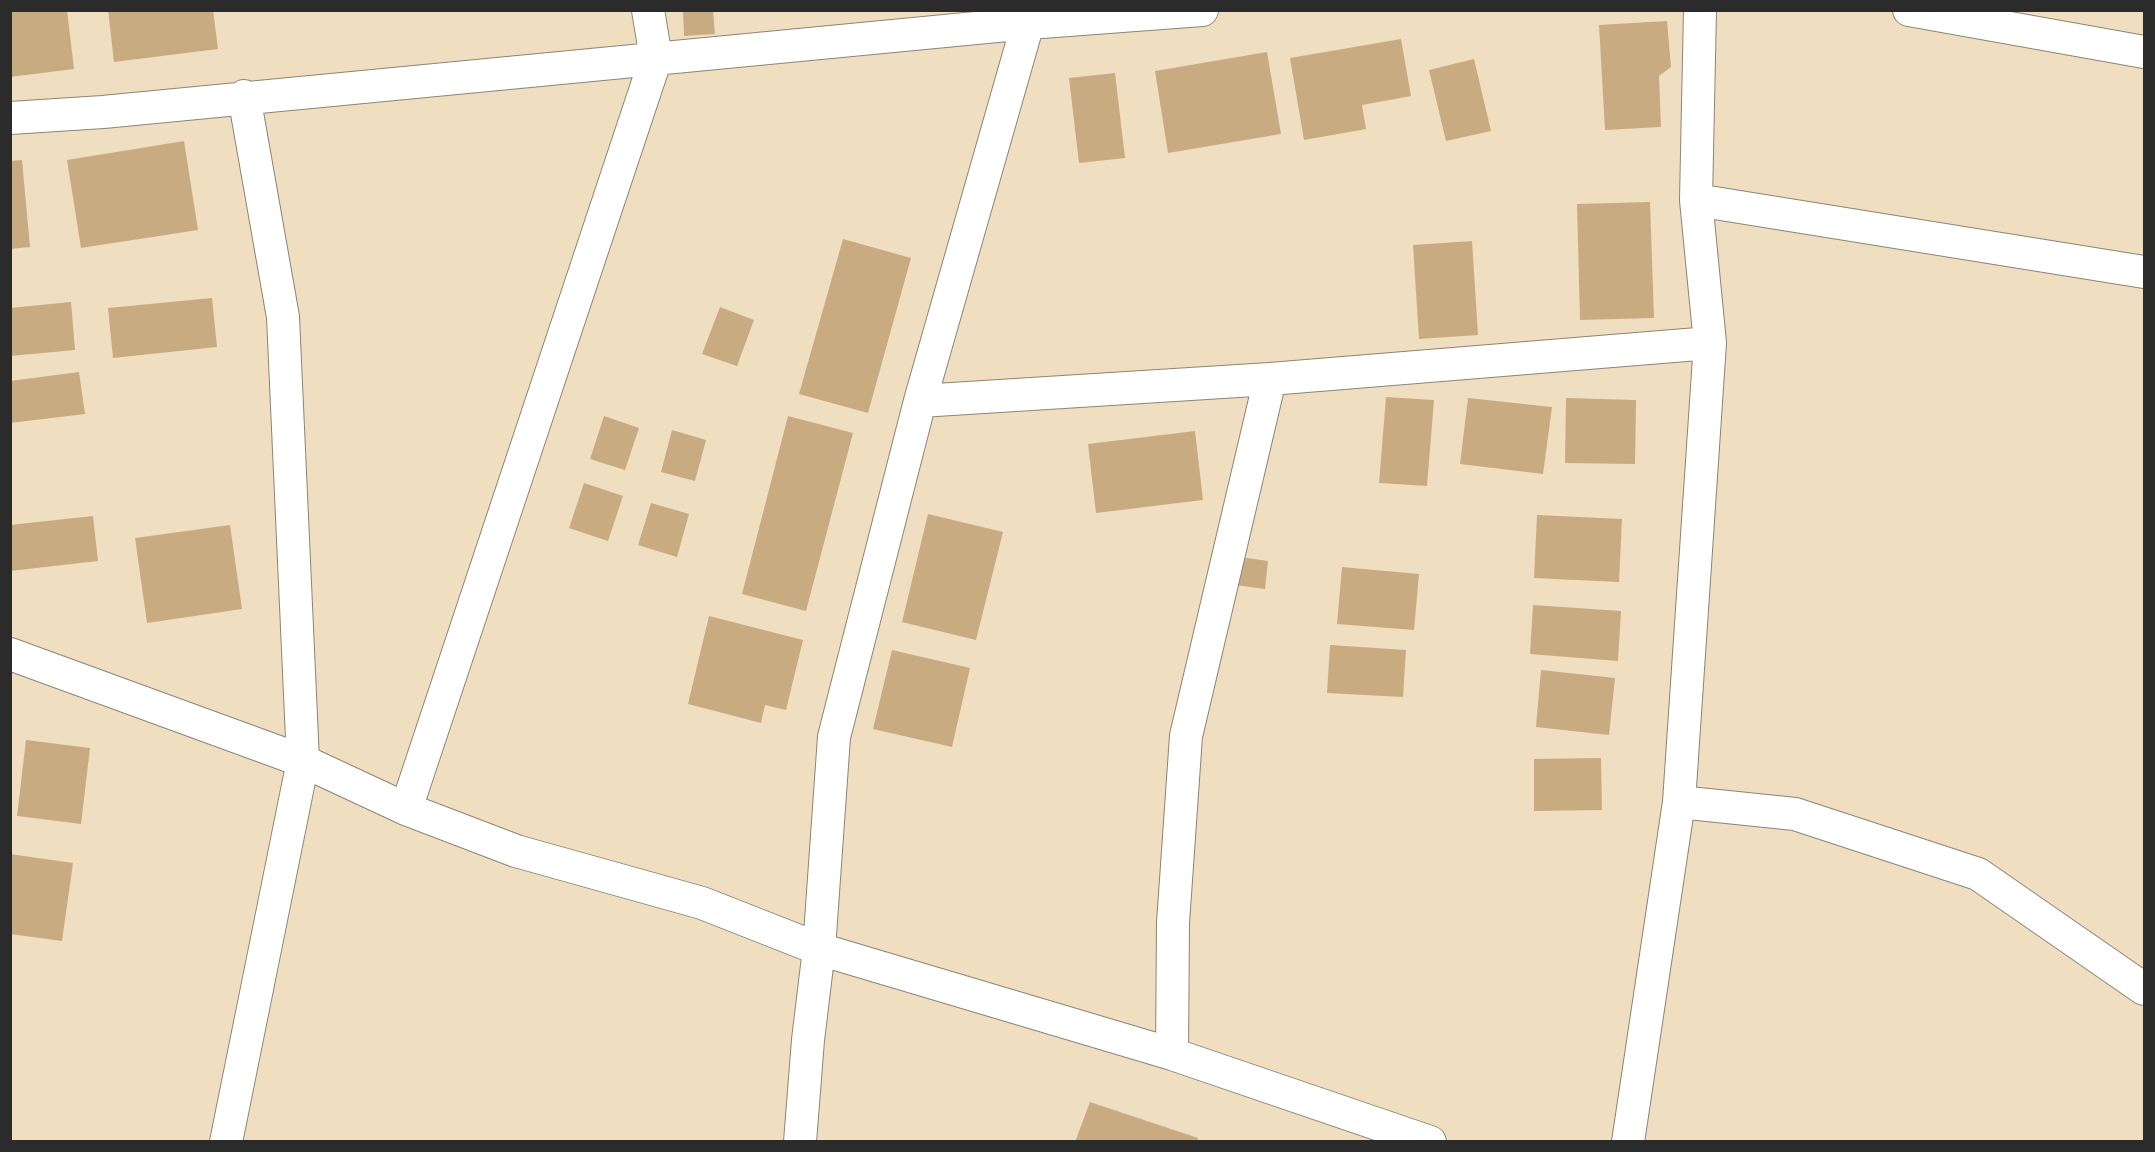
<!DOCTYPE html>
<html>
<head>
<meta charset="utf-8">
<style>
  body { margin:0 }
  #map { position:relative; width:2155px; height:1152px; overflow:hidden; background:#f0dec0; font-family:"Gentium Book Plus",serif }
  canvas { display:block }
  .frame { position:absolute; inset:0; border:12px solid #2b2b2b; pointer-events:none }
</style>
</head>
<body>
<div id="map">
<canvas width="2155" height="1152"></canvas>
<div class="frame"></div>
</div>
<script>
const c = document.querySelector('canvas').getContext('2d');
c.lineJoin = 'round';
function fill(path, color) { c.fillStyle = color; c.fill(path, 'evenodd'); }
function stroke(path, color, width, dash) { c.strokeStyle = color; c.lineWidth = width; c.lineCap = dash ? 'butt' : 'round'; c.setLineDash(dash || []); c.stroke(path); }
fill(new Path2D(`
  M10 10H67L74 69 10 77Z
  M108 10H213L218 49 114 62Z
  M683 10H713L715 34 684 36Z
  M1667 21 1671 67 1659 76 1661 127 1605 130 1599 25Z
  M1401 39 1411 96 1362 105 1366 129 1304 140 1290 58Z
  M1267 52 1281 134 1168 153 1155 71Z
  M1474 59 1491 131 1446 141 1429 70Z
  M1115 73 1125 158 1079 163 1069 78Z
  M184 141 198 230 81 248 67 160Z
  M22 160 30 247 10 249V161Z
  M1650 202 1654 318 1580 320 1577 204Z
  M843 239 911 258 868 413 799 394Z
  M1472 241 1478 335 1419 339 1413 245Z
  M212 298 217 347 113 358 108 308Z
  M71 302 75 350 10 356V308Z
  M720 307 754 320 737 366 702 354Z
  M79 372 85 414 10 423V381Z
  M1386 397 1434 400 1427 486 1379 483Z
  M1468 398 1552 407 1543 474 1460 464Z
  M1566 398 1636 400 1635 464 1565 463Z
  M604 416 639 428 625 470 590 459Z
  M788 416 853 433 806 611 742 594Z
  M672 430 706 440 695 481 661 472Z
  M1195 431 1203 500 1096 513 1088 444Z
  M584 483 623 496 608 541 569 528Z
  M651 503 689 514 677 557 638 545Z
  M928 514 1003 532 976 640 902 622Z
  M1537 515 1622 519 1619 582 1534 578Z
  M93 516 98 561 10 571V525Z
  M230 525 242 609 147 623 135 538Z
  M1240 557 1268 561 1265 589 1236 585Z
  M1342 567 1419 574 1414 630 1337 624Z
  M1533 605 1621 611 1618 661 1530 654Z
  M709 616 803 640 786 710 765 705 761 723 688 704Z
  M1330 645 1406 650 1403 697 1327 693Z
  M892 650 970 668 952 747 873 729Z
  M1541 670 1615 678 1609 735 1536 727Z
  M26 740 90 748 81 824 17 816Z
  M1601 758 1602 810 1534 811V759Z
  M10 854 73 863 62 941 10 934Z
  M1090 1102 1198 1138 1197 1142H1075Z`), '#c9ab81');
const minor = new Path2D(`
  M1909 10 2144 52
  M10 118 103 112 1028 23 1202 10
  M1696 200 2144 272
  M920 401 1270 379 1710 343
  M10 654 303 761 406 809 516 851 702 903 819 949 1172 1054 1430 1142
  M1679 802 1795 814 1978 874 2144 989
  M406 809 656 58 648 10
  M1172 1054 1173 923 1186 736 1270 379
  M226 1142 303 761 283 317 244 96
  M800 1142 808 1040 819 949 834 737 920 401 1028 23
  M1628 1142 1679 802 1710 343 1696 200 1700 10`);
stroke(minor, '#8e8476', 34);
stroke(minor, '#fff', 32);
</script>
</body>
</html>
